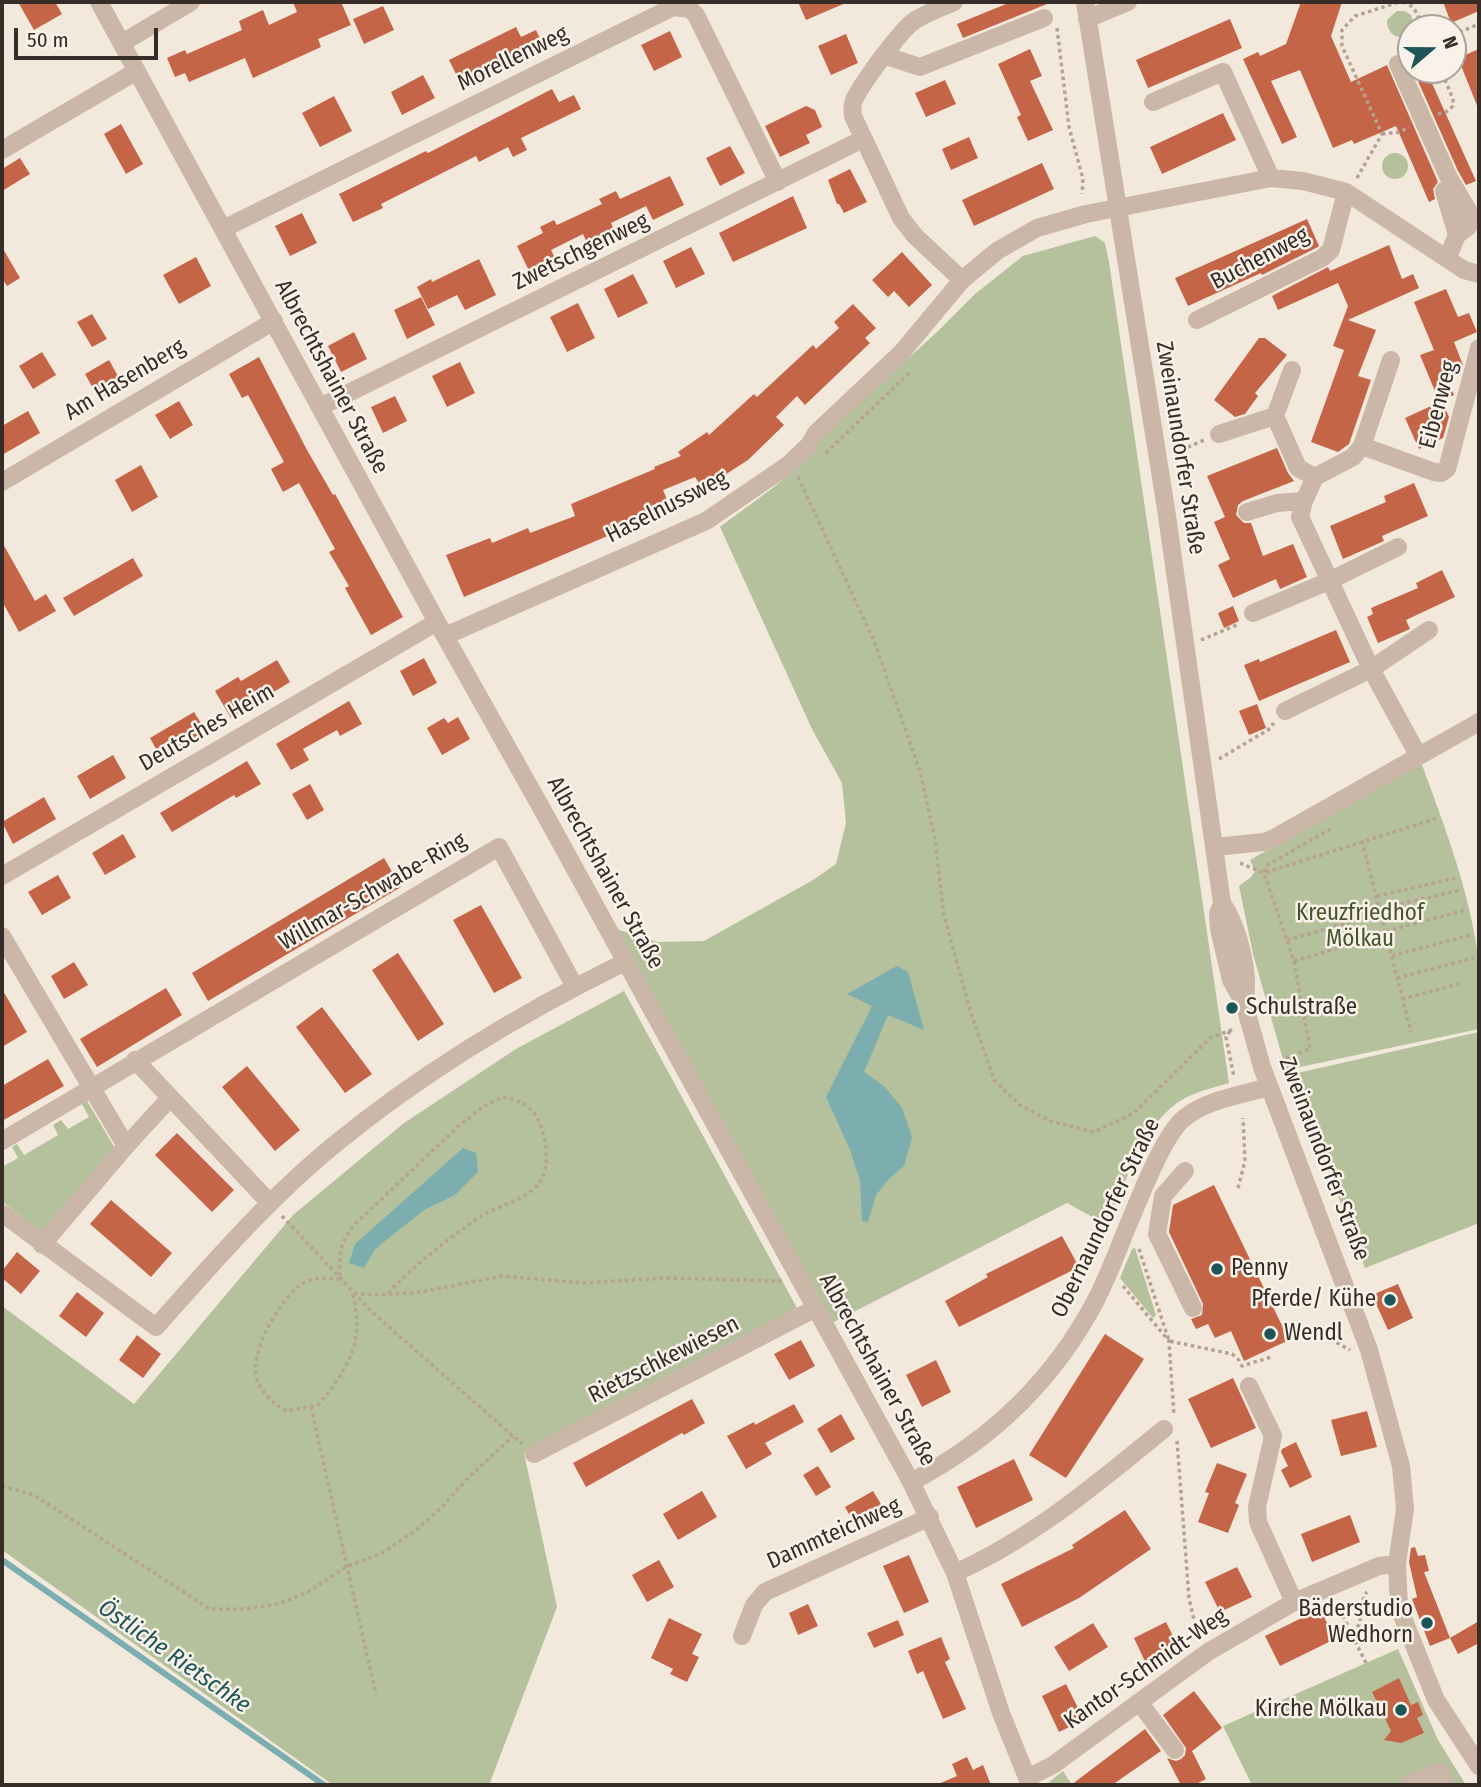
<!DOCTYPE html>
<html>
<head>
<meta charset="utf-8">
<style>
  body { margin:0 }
  #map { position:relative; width:1481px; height:1787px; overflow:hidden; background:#f2e8dc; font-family:"Fira Sans Condensed",sans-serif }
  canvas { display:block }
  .frame { position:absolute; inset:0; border:4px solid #372d28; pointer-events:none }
  .north { position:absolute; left:1397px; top:14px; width:70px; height:70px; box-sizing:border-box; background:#f9f2e9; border:2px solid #aba39c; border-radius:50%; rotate:70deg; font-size:19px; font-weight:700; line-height:28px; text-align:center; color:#372d28 }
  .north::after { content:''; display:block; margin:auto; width:24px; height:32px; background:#1e5558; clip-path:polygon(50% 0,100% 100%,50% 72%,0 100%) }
  .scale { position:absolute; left:14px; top:28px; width:144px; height:32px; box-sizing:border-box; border:4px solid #372d28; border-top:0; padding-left:9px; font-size:21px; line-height:24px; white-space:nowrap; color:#372d28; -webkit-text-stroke:5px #f9f2e9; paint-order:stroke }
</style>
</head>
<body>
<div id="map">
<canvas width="1481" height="1787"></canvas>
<div class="frame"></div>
<div class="north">N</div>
<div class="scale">50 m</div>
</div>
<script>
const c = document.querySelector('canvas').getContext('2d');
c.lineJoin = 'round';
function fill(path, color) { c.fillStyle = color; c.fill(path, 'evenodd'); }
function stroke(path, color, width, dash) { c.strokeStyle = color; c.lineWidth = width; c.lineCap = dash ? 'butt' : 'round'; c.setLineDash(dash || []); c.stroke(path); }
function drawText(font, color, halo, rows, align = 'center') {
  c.font = font + ' "Fira Sans Condensed",sans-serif'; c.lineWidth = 5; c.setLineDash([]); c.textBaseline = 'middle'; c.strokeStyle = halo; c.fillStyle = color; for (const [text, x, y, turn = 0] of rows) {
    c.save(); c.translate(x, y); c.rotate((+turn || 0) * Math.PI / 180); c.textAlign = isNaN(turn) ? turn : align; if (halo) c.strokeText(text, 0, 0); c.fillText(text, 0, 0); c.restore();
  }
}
fill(new Path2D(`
  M1397 11H1405L1411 15 1415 27 1411 28V34C1398 41 1387 35 1387 20Z
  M1382 166a13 13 0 1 1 26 0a13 13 0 1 1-26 0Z
  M1095 236 1105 243 1109 262 1229 1083C1215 1087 1200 1091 1187 1097 1143 1119 1126 1184 1107 1225L1067 1203 832 1323 616 929 658 942 704 941 813 880 836 864 846 823 842 783 812 729 720 527C743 509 813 463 820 439L937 332 975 294 1023 256Z
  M1421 762C1445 828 1471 894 1479 964 1481 985 1479 1008 1479 1029L1286 1070 1253 954 1239 886 1251 877 1255 871 1250 860Z
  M624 991 797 1308 524 1453 557 1607 489 1785H333L2 1550V1306L134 1404 293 1215 404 1123 516 1049Z
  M1479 1032V1223L1365 1268 1293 1074Z
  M87 1101 116 1150 45 1235 2 1201V1167L18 1158 12 1147 17 1144 24 1155 58 1135 53 1125 61 1120 68 1129 89 1117 82 1104Z
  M1135 1248 1156 1315 1153 1318 1120 1278 1132 1249Z
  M1398 1649 1438 1740 1466 1785H1252L1223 1726Z
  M1063 1771 1072 1785H1047L1048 1783Z`), '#b5c19c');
fill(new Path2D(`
  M897 966 908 972 924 1030 888 1015 864 1072 885 1087 902 1108 912 1137 904 1166 888 1180 876 1195 868 1222 862 1221 860 1181 850 1150 826 1097 872 1006 847 994Z
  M463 1148 476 1153 478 1172 455 1195 424 1210 375 1249 364 1268 349 1263 355 1244Z`), '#7cadaf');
stroke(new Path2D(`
  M2 1560 324 1785`), '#7cadaf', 6);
fill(new Path2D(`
  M18 2H55L62 14 34 30Z
  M293 2H341L351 25 318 39 321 47 253 78 245 58 189 82 185 73 175 77 167 58 185 50 187 54 242 30 239 21 263 10 269 25 297 12Z
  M798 2H848L806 20Z
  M1011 2H1052L963 38 957 24Z
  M1301 2H1342L1331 36 1351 82 1387 65 1438 182 1433 189 1435 199 1429 202 1396 126 1354 144 1352 140 1333 148 1300 70 1271 81 1297 137 1282 144 1243 59 1258 52 1260 56 1286 44Z
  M1443 2H1479V11L1451 23Z
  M383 6 394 30 364 44 353 19Z
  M1230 19 1242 48 1148 88 1136 60Z
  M516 27 521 37 536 30 543 45 462 86 449 60Z
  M670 31 682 57 654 71 641 45Z
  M846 34 858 63 831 75 818 46Z
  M1030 49 1042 76 1030 81 1053 130 1028 141 1017 117 1021 115 998 64Z
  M1479 49V108H1478L1458 58Z
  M1413 70H1426L1476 181 1466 185 1458 171Z
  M423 75 435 98 402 115 391 92Z
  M945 80 956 104 926 117 915 93Z
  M552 89 559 102 574 95 581 109 521 138 527 150 513 157 508 147 479 162 476 156 381 204 383 208 353 222 339 194 426 151 428 153Z
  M334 96 352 131 320 147 302 113Z
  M806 106 815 110 822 127 806 135 810 143 780 157 765 126Z
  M1223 113 1236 140 1162 174 1150 147Z
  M121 124 143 164 126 174 104 134Z
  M969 137 978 158 951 170 942 149Z
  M730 146 745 173 720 186 706 158Z
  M20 158 30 174 2 191V169Z
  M1042 163 1054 189 974 226 962 200Z
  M850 169 867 202 844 213 839 204H837L828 180Z
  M670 176 684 205 653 220 646 206 611 223 617 237 590 249 583 234 551 250 558 264 532 277 517 246 543 233 540 227 554 220 557 225 602 204 599 199 616 191 620 199Z
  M793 196 807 228 733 262 719 233Z
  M302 213 317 243 290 256 275 226Z
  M1307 219 1319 246 1316 248 1262 275 1261 273 1188 306 1175 278Z
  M1389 245 1402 279 1413 274 1419 288 1348 320 1376 330 1358 376 1371 380 1349 444 1338 452 1311 442 1344 350 1333 346 1348 306 1338 283 1278 310 1272 296 1328 267 1330 271Z
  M2 247 20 278 7 286 2 278Z
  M691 247 705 274 676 288 663 261Z
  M902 252 932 285 909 307 894 291 888 297 872 280Z
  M196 257 211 286 179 304 163 275Z
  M479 259 496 295 465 310 457 295 428 309 417 287 431 279 432 282Z
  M633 274 648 303 618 318 604 289Z
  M1446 289 1458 317 1469 313 1477 332 1454 342 1463 365 1461 373 1447 379 1454 395 1439 401 1420 355 1434 350 1414 302Z
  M421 297 435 325 407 339 394 310Z
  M578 303 595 338 567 352 550 317Z
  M853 304 876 328 865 338 870 343 805 405 797 396 776 417 784 425 748 460 703 489 695 477 663 490 671 509 464 597 446 555 490 538 492 543 528 528 530 533 575 516 571 504 655 469 654 467 681 456 678 452 707 432 709 435 754 394 757 397 813 345 816 349 839 328 834 322Z
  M92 314 107 339 92 347 77 322Z
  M354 332 367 359 341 372 328 346Z
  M1259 338H1265L1287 355 1255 393 1258 396 1245 414 1235 417 1214 400Z
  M42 352 56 375 33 389 19 366Z
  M259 357 307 450 333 495 335 494 403 617 371 635 345 588 349 586 329 552 335 549 299 483 283 492 271 469 284 462 248 395 242 398 229 374Z
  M109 360 123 385 99 399 85 374Z
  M460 362 475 393 447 407 432 376Z
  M395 396 407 421 383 433 371 407Z
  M179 401 193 425 170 439 155 415Z
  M1442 401 1449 417 1443 438 1419 449 1405 418Z
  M28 411 40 433 2 455V426Z
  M1277 448 1288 473 1294 481 1243 501 1238 505 1236 515 1244 523H1251L1263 556 1293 544 1307 577 1280 589 1276 579 1233 598 1218 565 1230 559 1214 522 1225 517 1207 476Z
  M141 465 158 497 132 512 115 480Z
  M1414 483 1428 516 1382 536 1384 541 1343 559 1330 526 1386 502 1384 496Z
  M2 542 35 601 46 594 56 611 19 632 2 601Z
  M133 558 143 576 74 616 63 598Z
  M1442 570 1455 597 1406 620 1410 629 1378 643 1367 617 1373 614 1371 608 1418 588 1416 583Z
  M1233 606 1239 621 1224 628 1218 613Z
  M1336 630 1350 662 1259 701 1244 665 1259 659 1260 662Z
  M424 658 437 683 413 696 400 671Z
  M277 660 290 682 231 718 215 691 238 677 241 681Z
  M349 701 362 724 340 736 337 730 303 749 309 760 291 770 276 744Z
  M1257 704 1266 728 1249 735 1239 711Z
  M194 712 206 731 161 758 150 738Z
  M458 717 470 739 442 755 427 728 444 718 448 723Z
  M113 755 126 778 90 799 77 776Z
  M247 761 261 784 236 798 234 795 172 832 160 813Z
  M310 784 324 810 307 820 292 794Z
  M44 797 56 819 13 844 2 822Z
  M123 834 136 857 105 875 92 853Z
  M384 858 401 887 208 1001 192 973Z
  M58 875 71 898 42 915 28 892Z
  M481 905 522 978 494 993 453 920Z
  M398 953 444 1024 418 1041 372 970Z
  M74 962 88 985 64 999 51 976Z
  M166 988 182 1015 97 1067 80 1039Z
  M2 989 27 1032 2 1047Z
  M322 1007 372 1074 345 1093 296 1027Z
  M48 1059 64 1086 2 1121V1086Z
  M247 1066 300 1130 275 1151 222 1087Z
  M177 1133 234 1190 212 1212 155 1155Z
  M1214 1185 1289 1340 1244 1361 1231 1331 1215 1338 1208 1324 1196 1329 1191 1319 1202 1315 1203 1304 1169 1232 1173 1205Z
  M111 1200 172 1253 151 1277 90 1224Z
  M1062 1236 1079 1267 959 1327 945 1301 988 1277 986 1274Z
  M17 1252 40 1271 21 1294 2 1278V1271Z
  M1398 1284 1413 1318 1388 1330 1372 1295Z
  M77 1292 104 1313 86 1337 59 1316Z
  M1105 1334 1144 1359 1066 1478 1029 1455Z
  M137 1335 161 1354 143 1378 119 1360Z
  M801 1340 815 1366 789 1380 774 1354Z
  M936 1360 951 1392 922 1407 906 1375Z
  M1233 1378 1256 1428 1211 1448 1188 1399Z
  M692 1399 705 1423 684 1435 682 1433 586 1487 573 1463Z
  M794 1404 804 1422 765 1443 772 1454 746 1469 727 1436 754 1422 755 1425Z
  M1367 1411 1377 1447 1341 1456 1331 1420Z
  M841 1414 855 1439 831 1453 817 1429Z
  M1296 1442 1312 1477 1290 1488 1281 1470 1288 1466 1281 1452 1282 1449Z
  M1014 1459 1033 1500 976 1528 957 1487Z
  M1217 1463 1247 1474 1235 1503 1239 1505 1228 1533 1198 1522 1209 1493 1205 1492Z
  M818 1466 831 1487 816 1496 803 1475Z
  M702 1491 717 1517 678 1540 663 1514Z
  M873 1491 887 1514 858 1530 845 1507Z
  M1125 1510 1151 1549 1079 1598 1022 1627 1001 1584 1074 1548 1072 1545Z
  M1350 1515 1360 1542 1312 1562 1301 1534Z
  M1415 1547 1418 1556 1425 1555 1429 1571 1424 1572 1450 1638 1430 1646 1412 1599 1417 1597 1409 1562 1411 1548Z
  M909 1555 929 1602 904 1613 883 1566Z
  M659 1560 674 1587 647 1602 632 1575Z
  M1237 1567 1252 1597 1220 1612 1205 1582Z
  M808 1604 818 1626 798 1635 789 1613Z
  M1320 1609 1335 1639 1280 1666 1265 1636Z
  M669 1618 702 1634 692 1654 699 1657 687 1682 670 1674 673 1669 651 1658Z
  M898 1620 904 1635 874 1648 867 1633Z
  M1479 1621V1643L1458 1654 1450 1638Z
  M1166 1622 1182 1654 1149 1670 1134 1638Z
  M1093 1623 1108 1647 1069 1671 1054 1647Z
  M941 1637 950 1659 945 1662 966 1709 943 1719 923 1671 917 1674 908 1651Z
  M1399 1678 1411 1705 1418 1702 1423 1715 1417 1718 1424 1733 1401 1743 1384 1740 1391 1731 1372 1692Z
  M1066 1684 1084 1720 1059 1732 1042 1696Z
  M1194 1691 1222 1728 1192 1751 1206 1779 1194 1785H1181L1167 1758 1176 1761 1181 1759 1185 1755 1186 1748 1163 1715Z
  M1145 1729 1161 1751 1112 1785H1071Z
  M967 1757 973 1770 983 1765 991 1785H936L957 1776 952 1764Z`), '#c56548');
stroke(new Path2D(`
  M1403 2C1416 5 1418 17 1423 28
  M1057 28 1069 127 1083 179 1082 194
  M1453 35 1479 24
  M1438 114 1446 112 1453 106V99L1441 70
  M1382 134 1400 132 1409 127
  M1357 178 1382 134 1342 46V30L1355 16 1399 2
  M826 453 909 373
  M1175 453 1204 440
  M798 477 874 641 920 771 935 839 944 916 970 1010 994 1080 1020 1105 1050 1121 1094 1132 1134 1113 1210 1038 1234 1029
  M1201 640 1239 624
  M1219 759 1268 730 1274 723
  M1362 841 1411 1032
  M1240 863 1264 873 1438 818
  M1377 896 1456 878
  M1380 909 1460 890
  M1386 931 1466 910
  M1287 940 1381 913
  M1392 956 1470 935
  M1294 961 1386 934
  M1397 978 1474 958
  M1402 999 1462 983
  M1230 1031 1226 1037 1234 1077
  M1279 1061 1310 1049 1294 961 1264 873 1266 866 1334 827
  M1238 1188 1245 1161 1243 1118
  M282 1216 373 1313 522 1444
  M1139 1249 1169 1341 1232 1354 1238 1359 1242 1366 1271 1357
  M1123 1286 1169 1341 1174 1416
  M388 1293C416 1264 446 1240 480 1217 498 1205 526 1201 540 1182 553 1163 545 1115 524 1104 518 1100 510 1099 503 1097L484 1106 460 1125 354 1225C339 1244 339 1255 340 1279 328 1279 313 1276 302 1284 280 1299 249 1351 257 1379 262 1394 274 1404 286 1411L318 1405C348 1368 366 1342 352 1293L374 1295 421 1292 502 1276 584 1283 664 1278 782 1281
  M1317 1335 1330 1339 1350 1350
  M311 1407 376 1695
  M1177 1441 1189 1598 1193 1616 1202 1637
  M2 1486 34 1495 210 1609H244L279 1604 308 1592 346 1567 382 1553 416 1530 442 1507 468 1478 513 1436
  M1337 1603 1351 1633
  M1366 1663 1351 1633 1359 1625 1364 1595 1367 1592`), '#b6a193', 3.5, [3.5, 3.5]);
stroke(new Path2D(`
  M99 2 437 622 547 818 911 1482 955 1573 1001 1713 1030 1785
  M954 2C941 8 926 13 914 21 900 31 862 83 854 100 852 105 852 110 853 116L901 218 915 236 962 280
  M1085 2 1166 509 1222 903 1218 914 1219 929 1231 980 1244 1003 1262 1067 1369 1350 1401 1466 1405 1509 1397 1564 1399 1608 1436 1700 1479 1766
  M1087 19 1128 2
  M122 43 191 2
  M886 56 920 67 1044 18
  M1398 64 1448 176 1469 212 1468 227 1457 235 1447 259
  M1153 102 1223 72 1271 178
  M2 150 137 71
  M1444 191 1457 235
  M223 229 673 7 690 9 696 15 778 182
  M1197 320 1322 258 1331 250 1346 192
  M1292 370 1275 416 1298 468 1315 477
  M320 407 863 139
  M1219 434 1275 416
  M1362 446 1391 360
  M2 482 274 321
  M1247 512 1277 503 1304 501
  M1253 613 1329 581 1398 547
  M445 636 706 521 788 465 809 445 816 433 902 352 962 280 997 251 1037 228 1086 214 1271 178 1303 181 1346 192 1464 270 1479 274
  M1285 711 1371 669 1429 630
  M1418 755 1371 669 1300 517 1304 501 1315 477 1353 457 1362 446 1434 472 1441 473 1447 469 1479 348
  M1215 847 1264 842 1274 838 1479 722
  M2 876 437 622
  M1222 903C1238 926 1251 975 1244 1003
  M2 936 126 1146 170 1098
  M135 1060 270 1203
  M2 1141 499 847 575 987
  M1185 1171 1163 1196 1157 1234 1193 1308
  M2 1213 156 1327C212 1264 268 1199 334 1145 424 1071 521 1013 625 962
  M42 1245 126 1146
  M1249 1386 1273 1436 1257 1507 1258 1522 1294 1602
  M534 1454 816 1308
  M911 1482C992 1440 1055 1379 1097 1298 1108 1276 1117 1253 1126 1230 1138 1202 1161 1141 1181 1121 1203 1100 1241 1095 1269 1087
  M955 1573C1033 1538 1098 1483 1164 1429
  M742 1636 754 1605 765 1592 930 1517
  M1139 1702 1175 1750
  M1027 1778 1053 1765 1208 1652 1294 1602 1379 1566 1397 1564
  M1410 1785 1409 1783 1440 1772 1446 1785`), '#cab7a8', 18);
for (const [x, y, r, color] of [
  [1232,1008,7,"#1e5558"],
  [1217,1269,7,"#1e5558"],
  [1390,1300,7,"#1e5558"],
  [1270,1334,7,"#1e5558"],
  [1427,1623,7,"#1e5558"],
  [1401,1710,7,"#1e5558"]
]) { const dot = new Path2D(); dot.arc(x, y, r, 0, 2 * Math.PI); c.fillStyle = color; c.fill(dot); stroke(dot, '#f9f2e9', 2.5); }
drawText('23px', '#372d28', '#f9f2e9', [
  ["Morellenweg",513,59,-26],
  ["Zwetschgenweg",581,252,-26],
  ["Buchenweg",1260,259,-28],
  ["Albrechtshainer Straße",331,377,62],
  ["Am Hasenberg",125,380,-31],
  ["Eibenweg",1439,405,-75],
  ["Zweinaundorfer Straße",1180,448,81],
  ["Haselnussweg",667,507,-27],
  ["Deutsches Heim",207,728,-30],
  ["Albrechtshainer Straße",605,873,61],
  ["Willmar-Schwabe-Ring",373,892,-30],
  ["Zweinaundorfer Straße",1324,1159,69],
  ["Obernaundorfer Straße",1106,1218,-64],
  ["Rietzschkewiesen",664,1360,-27],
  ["Albrechtshainer Straße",877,1370,61],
  ["Dammteichweg",834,1534,-24],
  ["Kantor-Schmidt-Weg",1146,1669,-35]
]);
drawText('23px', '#47552c', '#f9f2e9', [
  ["Kreuzfriedhof",1360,914],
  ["Mölkau",1360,940]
]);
drawText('23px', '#372d28', '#f9f2e9', [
  ["Schulstraße",1246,1008],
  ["Penny",1231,1269],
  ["Pferde/ Kühe",1376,1300,"right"],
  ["Wendl",1284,1334],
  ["Bäderstudio",1413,1610,"right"],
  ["Wedhorn",1413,1636,"right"],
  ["Kirche Mölkau",1387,1710,"right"]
], 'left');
drawText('italic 24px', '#1e5558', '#f9f2e9', [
  ["Östliche Rietschke",174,1657,35]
]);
</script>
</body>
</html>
